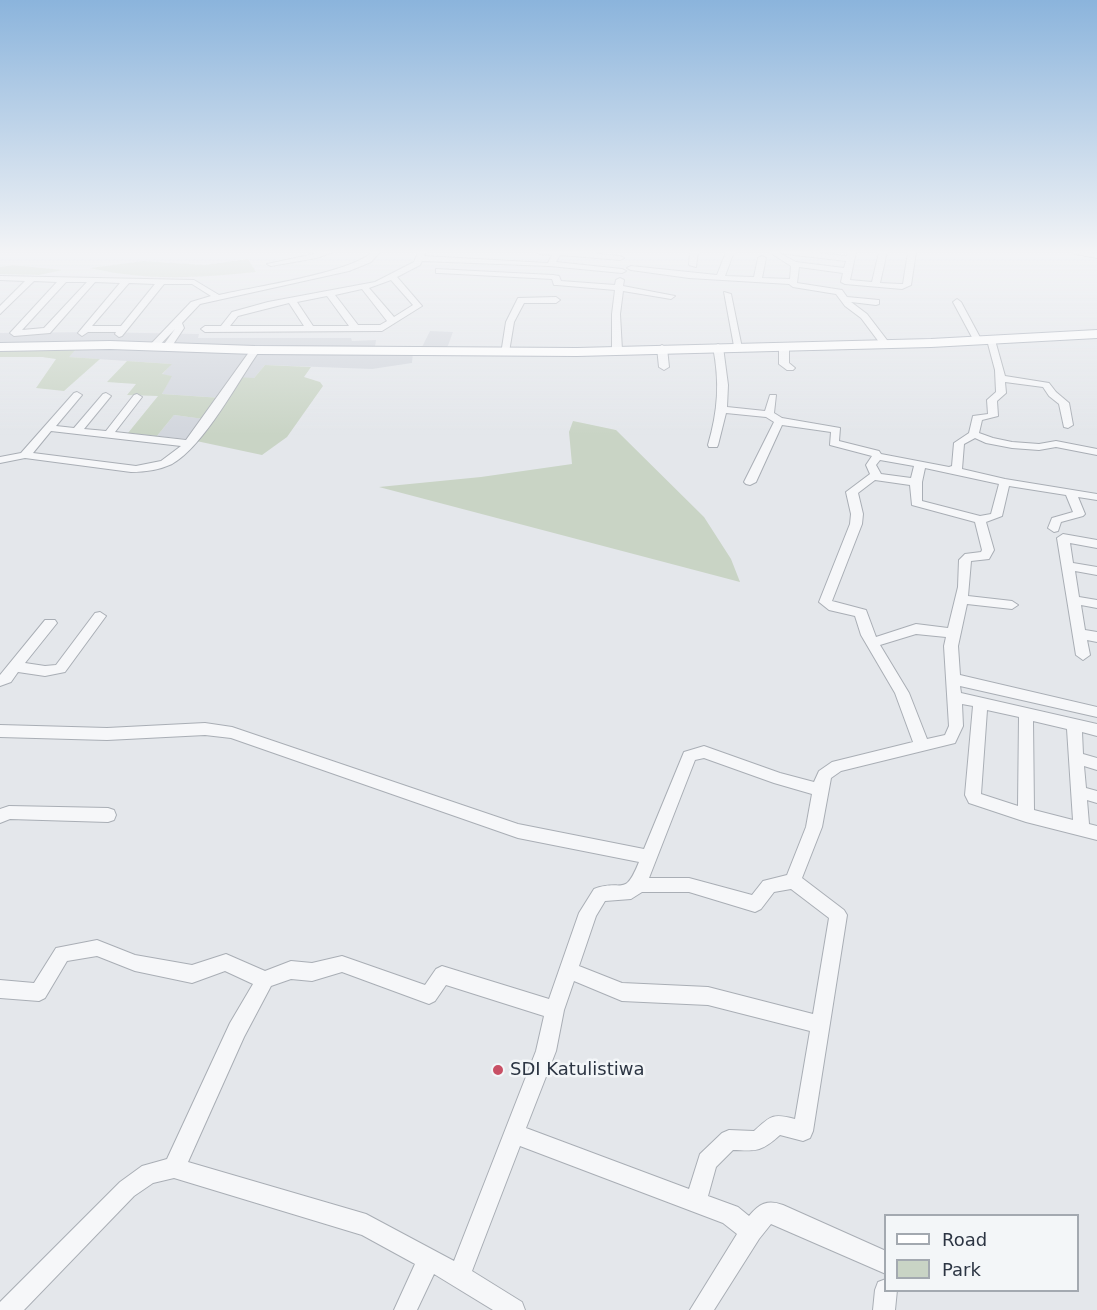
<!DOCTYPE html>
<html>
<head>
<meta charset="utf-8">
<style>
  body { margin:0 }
  #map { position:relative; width:1097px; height:1310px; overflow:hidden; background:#e4e7eb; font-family:"DejaVu Sans",sans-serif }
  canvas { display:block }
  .legend { position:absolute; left:884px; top:1214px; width:195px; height:78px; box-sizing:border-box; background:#f3f6f8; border:2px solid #a3a9b0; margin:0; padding:8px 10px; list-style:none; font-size:18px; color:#2c3543 }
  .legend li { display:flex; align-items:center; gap:12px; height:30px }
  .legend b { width:30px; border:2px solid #a3a9b0 }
</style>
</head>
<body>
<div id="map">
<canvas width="1097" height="1310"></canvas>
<ul class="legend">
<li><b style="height:8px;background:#fff"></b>Road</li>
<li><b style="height:16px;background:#c9d4c5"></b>Park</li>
</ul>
</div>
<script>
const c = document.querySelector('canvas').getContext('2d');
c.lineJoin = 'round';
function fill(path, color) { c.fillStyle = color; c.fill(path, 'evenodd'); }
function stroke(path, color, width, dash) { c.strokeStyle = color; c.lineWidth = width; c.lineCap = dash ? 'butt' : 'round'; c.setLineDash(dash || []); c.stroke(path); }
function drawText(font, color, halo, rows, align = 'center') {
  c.font = font + ' "DejaVu Sans",sans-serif'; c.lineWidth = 5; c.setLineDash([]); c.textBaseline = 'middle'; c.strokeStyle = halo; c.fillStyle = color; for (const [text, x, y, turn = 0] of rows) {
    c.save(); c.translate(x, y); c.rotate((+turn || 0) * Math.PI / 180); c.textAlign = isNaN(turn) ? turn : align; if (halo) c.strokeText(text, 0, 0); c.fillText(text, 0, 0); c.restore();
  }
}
fill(new Path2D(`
  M430 331 453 332 446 351 413 352 412 363 372 369 265 365 254 378 222 398 162 394 171 376 162 375 171 364 68 357 80 346 0 348V333L94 332 199 334 198 338H351L352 341 376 340 375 347H422Z
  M174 415 205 419 187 439 157 436Z`), '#d2d6dd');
fill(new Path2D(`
  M248 259 256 272C200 278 144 281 90 268L143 261 204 265Z
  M12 265 63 270 39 275 0 274V267Z
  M80 345 69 357 100 359 64 391 36 388 56 359 42 357H0V348Z
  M127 361 172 364 162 374 172 376 162 394 222 398 236 377 254 378 265 365 311 367 304 377 320 382 323 386 287 437 262 455 187 439 204 419 174 415 157 436 128 433 158 396 127 395 136 384 107 382Z
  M573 421 616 430 704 517 731 559 740 582 379 487 481 477 572 464 569 432Z`), '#c9d4c5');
const street = new Path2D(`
  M323 252H333L317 258 271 266 267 264Z
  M372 252H380L371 262 349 271 200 304 182 323 184 328 170 349 167 350 162 347 175 329 156 349 148 347 191 302 211 296 192 284H164L122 336 119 337 115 334 116 332H88L82 336 78 333 120 283 95 282 50 333 14 336 10 333 57 282 34 281 0 314V306L25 281 0 280V276L194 280 219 295C253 287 351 273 372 252ZM66 282H87L44 328 22 330ZM129 283 155 284 121 326H92Z
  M418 252H426L424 256 548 263 552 255 540 254 536 252H577L620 256 624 258 620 260 560 255 556 262 622 269 626 271 622 273 549 266 422 261 420 265 397 277 422 306 382 331 205 332 201 329 205 326H221L232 312 268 302 375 282 414 262ZM391 280 413 305 394 317 369 288ZM362 289 387 321 380 325H358L335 295ZM327 296 349 326H313L297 302ZM289 303 304 326H230L238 316Z
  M690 252H698L696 267 689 265Z
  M726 252H734L725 276 754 277 758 258 762 256 766 258 762 278 790 279 791 266 769 252H778L796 262 844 268 846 261 786 254 782 252H803L847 256 848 252H856L850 280 872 282 879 252H887L880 283 901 284H903L908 252H916L911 285 902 289 845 284 841 282 843 273 799 267 797 283 842 290 847 297 879 300V304L876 305 851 302 867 314 890 344 885 347 882 346 861 318 845 306 836 294 793 287 789 284 689 278 631 270 627 268 631 266 717 275Z
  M1074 252 1097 254V258L1075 254Z
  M436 269 553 275 559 276 561 281 615 285 616 280 620 278 624 280 623 286 675 296 671 299 623 291 620 314 622 350 617 353 612 350V314L615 290 557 285H554L552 279 439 273H436Z
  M724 292 731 294 742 348 734 346Z
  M518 298 556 297 560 300 556 303H524L514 322 509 352 501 354 506 322Z
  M957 299 961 302 982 341 981 343 974 341 953 302Z
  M991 337 995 340 1005 376 1049 383 1056 392 1069 403 1073 425 1068 428 1064 427 1059 404 1049 396 1043 387 1005 382 1006 393 997 401 998 416 982 420 979 433 993 438 1012 442 1039 444 1056 441 1097 449V455L1056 447 1039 450 1012 448 986 443 975 438 964 444 962 469 1005 479 1097 494V500L1078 497 1085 514 1083 516 1061 522 1058 531 1054 532 1048 528 1052 518 1073 512 1066 495 1009 486 1002 516 986 522 994 550 989 559 971 561 968 596 1012 601 1018 605 1012 609 967 604 958 646 960 675 1097 707V717L960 686 961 693 1097 724V736L1082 732 1083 754 1097 758V770L1084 766 1086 788 1097 791V803L1087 800 1089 824 1097 826V840L1026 822 969 803 965 795 973 706 962 704 963 726 955 743 841 771 831 778 822 827 802 878 844 910 847 915 813 1131 810 1138 803 1141 780 1135C761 1152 757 1151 733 1150L716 1167 708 1196 738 1207 749 1216C759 1204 767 1199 783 1205L886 1251V1274L771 1224 759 1239 714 1310H690L737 1234 723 1223 520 1146 472 1271 522 1302 525 1310H493L434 1274 417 1310H394L415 1264 362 1235 174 1178 153 1183 134 1196 24 1310H0V1302L120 1182 142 1166 167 1159 230 1023 253 984 225 971 192 983 135 971 97 956 67 961 45 998 39 1001 0 998V980L34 983 56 948 97 940 135 955 192 965 226 954 265 971 291 961 312 963 342 956 425 985 436 969 442 966 549 999 579 913 594 889C623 878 624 899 639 862L518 838 231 738 205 735 107 740 0 737V725L107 728 205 723 232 727 518 824 644 849 684 752 704 746 780 773 814 782 819 771 832 762 913 742 895 693 861 635 855 616 829 610 819 602 850 524 851 514 846 492 870 474 866 465 872 456 830 445 831 432 782 425 756 482 750 485 746 484 744 482 774 422 766 417 726 413 718 445 717 447H709L708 445C718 411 720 382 713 347L718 344 723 347 728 385 727 407 765 411 770 395H776L774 413 782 418 840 428 839 441 879 451 881 454 949 467 952 466 954 443 969 433 973 416 988 414 987 400 996 392 995 370 987 340ZM880 460 914 466 911 478 881 474 876 465ZM925 468 999 484 991 514 980 516 922 501V482ZM875 480 910 485 912 505 975 522 982 550 981 552 965 554 959 560 958 587 948 628 916 624 876 637 866 610 832 601 862 524 863 514 858 493ZM916 634 946 637 944 646 949 726 945 735 927 739 909 693 880 645ZM987 710 1019 717 1018 806 981 794ZM1033 721 1067 729 1073 820 1034 810ZM704 758 774 783 812 794 806 827 787 875 763 881 752 895 689 878H649L695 760ZM791 889 829 918 813 1014 708 987 622 983 579 966 596 916 605 901 631 899 642 892H689L755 912 761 909 774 892ZM342 972 429 1004 435 1001 446 985 544 1016 536 1051 454 1261 366 1214 188 1162 244 1037 271 986 291 979 312 981ZM574 981 622 1001 708 1005 810 1031 795 1119C772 1113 771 1116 754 1131L729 1130 722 1133 700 1154 689 1189 526 1128 556 1051 564 1010Z
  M784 343 789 346V363L795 368 793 370H787L779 364V346Z
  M662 345 667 348 669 367 664 370 659 367 657 348Z
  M252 348 260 350C238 381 204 446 172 464 159 470 145 472 131 472L25 458 0 463V457L21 453 74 393 77 392 82 395 56 426 74 428 103 394 106 393 111 396 84 429 106 431 134 395 137 394 142 397 115 432 186 440ZM51 431 181 446 161 461 136 466 33 453Z
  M1063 534 1097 540V548L1070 543 1073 563 1097 567V575L1075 571 1079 597 1097 600V608L1081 605 1085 630 1097 632V642L1087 640 1090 655 1083 660 1076 655 1057 538Z
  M100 612 106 616 65 672 45 676 18 672 11 682 0 686V675L45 620H55L57 623 25 663 45 666 56 665 95 613Z
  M9 806 108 808 114 810 116 815 114 820 108 822 10 819 0 823V809Z
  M886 1279V1290H897L895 1310H873L875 1290 878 1282Z`);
const primary = new Path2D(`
  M1097 330V338L931 347 577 356 255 354 110 349 0 351V343L110 341 255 346 577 348 931 339Z`);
stroke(street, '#a9aeb5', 2);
stroke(primary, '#a4abb6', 2);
fill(street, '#f6f7f9');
fill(primary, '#fff');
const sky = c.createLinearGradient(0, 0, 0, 435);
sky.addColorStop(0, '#8bb4dc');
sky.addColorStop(0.58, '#f3f4f6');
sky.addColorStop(1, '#f3f4f600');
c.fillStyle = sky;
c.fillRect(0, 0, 1097, 435);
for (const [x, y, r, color] of [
  [498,1070,6,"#c85065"]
]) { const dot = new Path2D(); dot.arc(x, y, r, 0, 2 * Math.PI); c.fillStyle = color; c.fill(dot); stroke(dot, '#f3f6f8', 2); }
drawText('18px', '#2c3543', '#f3f6f8', [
  ["SDI Katulistiwa",510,1070]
], 'left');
</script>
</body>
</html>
